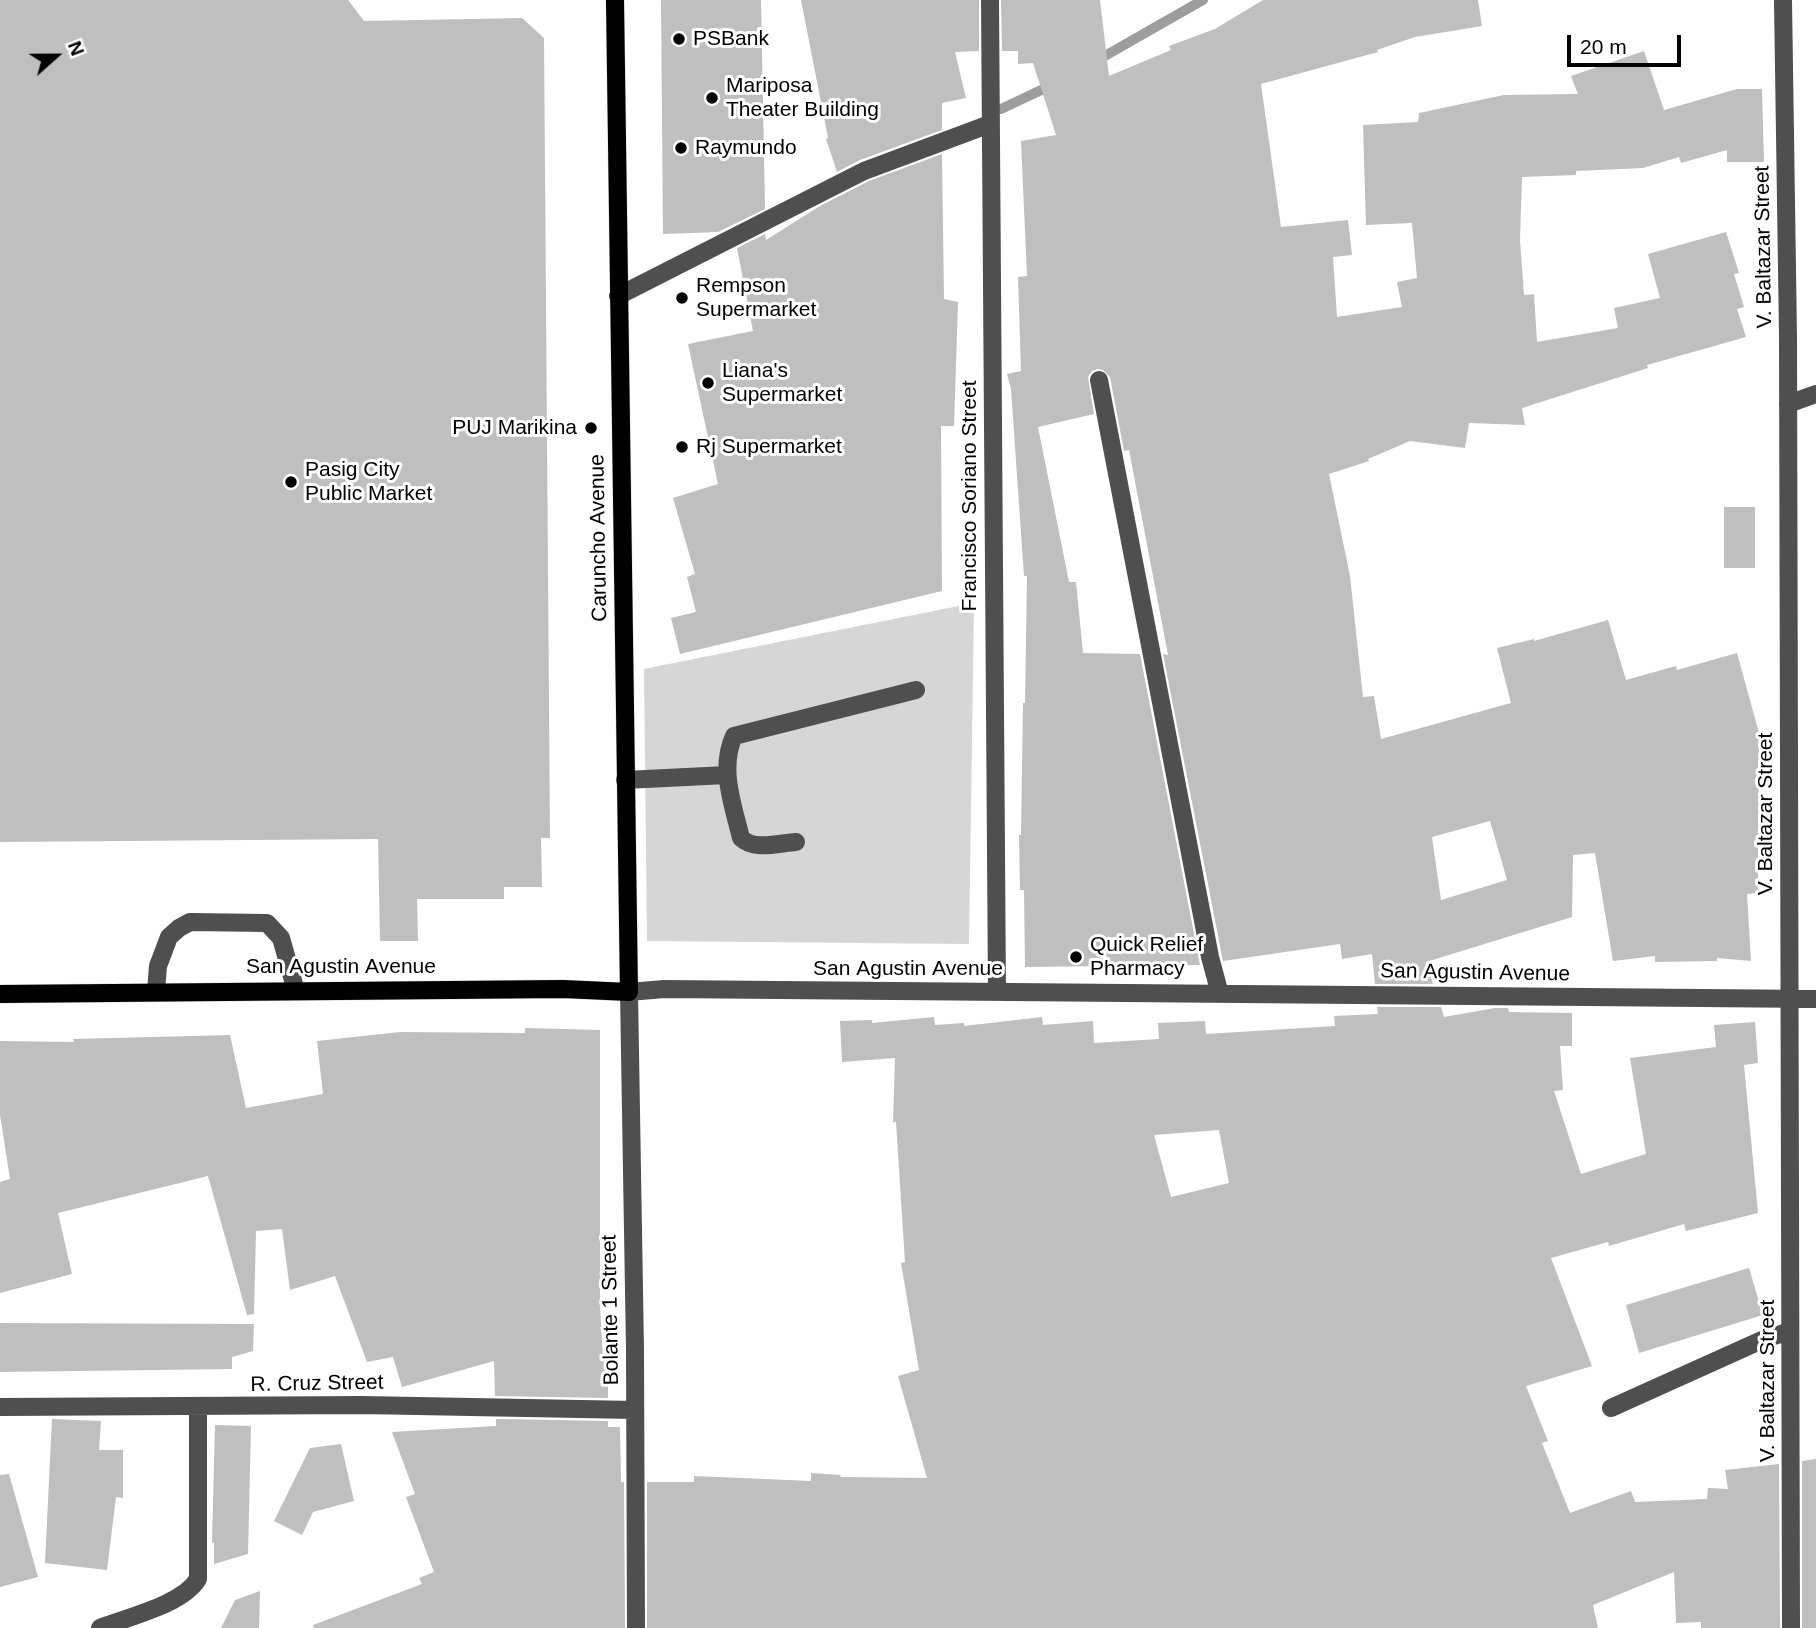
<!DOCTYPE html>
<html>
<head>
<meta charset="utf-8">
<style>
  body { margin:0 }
  #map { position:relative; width:1816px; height:1628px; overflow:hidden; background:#fff; font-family:Helvetica,sans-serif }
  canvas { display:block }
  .north { position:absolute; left:21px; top:21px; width:70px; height:70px; -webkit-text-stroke:5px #fff; paint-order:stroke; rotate:69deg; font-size:19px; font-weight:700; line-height:28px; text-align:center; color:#000 }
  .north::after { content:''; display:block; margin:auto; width:24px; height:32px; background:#000; clip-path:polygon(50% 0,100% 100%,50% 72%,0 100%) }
  .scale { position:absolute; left:1567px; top:35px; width:114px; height:32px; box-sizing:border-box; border:4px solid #000; border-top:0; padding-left:9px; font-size:21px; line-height:24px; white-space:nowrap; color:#000; -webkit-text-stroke:5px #fff; paint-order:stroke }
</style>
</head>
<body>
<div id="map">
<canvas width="1816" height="1628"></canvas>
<div class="north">N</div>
<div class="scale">20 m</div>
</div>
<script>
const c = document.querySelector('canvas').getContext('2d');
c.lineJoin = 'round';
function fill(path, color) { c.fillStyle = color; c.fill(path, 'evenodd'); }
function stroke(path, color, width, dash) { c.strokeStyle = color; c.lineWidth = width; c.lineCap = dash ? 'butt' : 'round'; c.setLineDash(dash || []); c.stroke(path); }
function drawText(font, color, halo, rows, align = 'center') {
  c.font = font + ' Helvetica,sans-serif'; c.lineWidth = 6; c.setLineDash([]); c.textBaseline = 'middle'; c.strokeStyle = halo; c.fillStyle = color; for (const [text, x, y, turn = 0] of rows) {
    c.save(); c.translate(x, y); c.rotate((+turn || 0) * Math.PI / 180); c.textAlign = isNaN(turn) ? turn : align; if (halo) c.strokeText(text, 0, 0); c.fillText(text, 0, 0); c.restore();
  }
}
fill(new Path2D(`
  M974 603 969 944 647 941 644 669Z`), '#d6d6d6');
stroke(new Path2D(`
  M1096 61 1203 0
  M1001 109 1054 84`), '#9d9d9d', 10);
fill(new Path2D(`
  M0 0H348L364 21 522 18 544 38 550 838H541L542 887H504V899H417L418 941H380L378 839 0 842Z
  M661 0H761L765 209 718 232 663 234Z
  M801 0H979V51L955 52 966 98 942 103V130L860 160 837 172 826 139 828 138Z
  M1001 0H1100L1109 76 1171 50 1169 46 1215 29 1263 0H1478L1482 26 1415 37 1377 50 1378 52 1261 84 1281 227 1348 220 1352 255 1333 257 1337 317 1402 307 1397 282 1417 278 1412 223 1366 225 1363 125 1418 122 1419 113 1504 95 1578 94 1571 76 1644 51 1664 110 1737 89H1762L1764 162H1727V150L1681 163 1679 157 1643 168 1576 171V175L1522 177 1520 240 1524 295 1534 294 1537 342 1618 328 1614 308 1660 298 1648 254 1726 232 1739 273 1734 274 1744 307 1737 309 1746 337 1647 365 1648 368 1522 408 1525 425 1469 423 1465 448 1410 441 1368 459 1369 461 1329 474 1350 576 1363 697 1374 696 1381 739 1511 703 1497 648 1534 639V641L1608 620 1626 680 1676 666 1677 670 1737 653 1759 733 1758 893 1747 894 1751 961 1717 958V961L1655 962V956L1613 961 1595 853 1573 855 1572 917 1426 962 1433 984H1375L1372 954 1342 959 1340 944 1223 961 1163 654 1168 655 1129 450 1124 451 1110 377 1103 370 1098 369 1092 371 1088 377 1094 414 1038 427 1069 582H1076L1083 653 1140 654 1200 965 1025 967 1024 890H1020L1019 835H1021L1023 703H1025L1027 576H1024L1011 389 1007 374 1021 371 1018 277 1027 276 1021 141 1056 135 1033 63 1018 64V51H1002ZM1490 821 1507 880 1441 900 1432 837Z
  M942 154 944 299 958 302 954 426H941L942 591 680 654 671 618 696 612 687 577 695 574 673 498 718 484 688 344 753 331 737 248 765 234 766 240 820 206 869 181Z
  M1724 507H1755V568H1724Z
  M1377 1007H1441L1444 1017 1495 1008H1508L1509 1012 1572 1013V1046H1560L1563 1090 1554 1091 1581 1174 1646 1154 1630 1058 1716 1047 1714 1025 1755 1022 1758 1063 1744 1065 1758 1213 1686 1231 1684 1224 1609 1246 1608 1242 1551 1258 1592 1366 1526 1386 1548 1441 1542 1443 1570 1513 1631 1491 1635 1502 1707 1499 1708 1488 1728 1489 1725 1470 1779 1464 1780 1628H1701V1622L1676 1623 1674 1572 1593 1605 1598 1628H647V1482H694V1476L811 1481V1473L841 1475 840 1477 927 1478 898 1376 919 1370 901 1263 905 1262 896 1122H893L895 1058 842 1062 840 1021 872 1020V1023L934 1017 935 1025 964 1023V1026L1042 1017 1043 1025 1093 1021 1094 1043 1159 1039 1158 1023 1205 1021 1206 1034 1335 1026 1334 1016 1378 1014ZM1219 1130 1229 1183 1171 1197 1154 1135Z
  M525 1028 600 1030V1305L603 1358H608V1398L495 1396 494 1361 402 1387 393 1357 367 1362 335 1276 290 1290 282 1229 256 1231 254 1314 247 1315 208 1176 58 1213 72 1274 0 1293V1182L10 1179 0 1115V1041L74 1042 73 1039 230 1035 246 1108 323 1094 317 1041 400 1032 525 1033Z
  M1749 1268 1763 1315 1639 1353 1626 1305Z
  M0 1323 254 1324 253 1351 232 1357V1369L0 1372Z
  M52 1419 101 1421 99 1450H123V1498L116 1497 107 1570 45 1563Z
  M496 1419 608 1421V1427H620L621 1482H624L625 1628H314L313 1625 422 1584 419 1578 434 1572 406 1497 415 1494 392 1432 496 1426Z
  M215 1425 251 1426 248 1554 214 1564V1543L212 1542Z
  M341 1444 354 1501 313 1512 302 1535 274 1521 310 1448Z
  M1816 1459V1628H1802V1461Z
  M9 1474 38 1577 0 1587V1475Z
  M260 1591 259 1628H221L235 1600Z`), '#bfbfbf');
const major = new Path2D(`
  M0 994 563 989 629 992 615 0`);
stroke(major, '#dbdbdb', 19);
stroke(new Path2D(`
  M990 0 997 992
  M1783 0 1788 336 1791 1628
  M618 296 864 171 990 124
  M1099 380 1210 957 1220 994
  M1788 404 1816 394
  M625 780 727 775
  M796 842C779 843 754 851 741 838 733 805 719 768 734 736L916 690
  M156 991 158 966 169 937 179 928 190 922 267 923 281 938 296 991
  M0 1407 362 1405 635 1410
  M1611 1408 1762 1340 1790 1331
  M100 1628C128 1617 182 1605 198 1579V1408
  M636 1628 635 1350 629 992 664 989 1816 999`), '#4f4f4f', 18);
stroke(major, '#000', 18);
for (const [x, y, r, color] of [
  [679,39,7,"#000"],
  [712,98,7,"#000"],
  [681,148,7,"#000"],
  [682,298,7,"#000"],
  [708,383,7,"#000"],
  [591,428,7,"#000"],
  [682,447,7,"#000"],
  [291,482,7,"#000"],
  [1076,957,7,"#000"]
]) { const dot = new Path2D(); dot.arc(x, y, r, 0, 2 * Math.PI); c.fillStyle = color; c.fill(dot); stroke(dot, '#fff', 2.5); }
drawText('21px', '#000', '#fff', [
  ["PSBank",693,39],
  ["Mariposa",726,86],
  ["Theater Building",726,110],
  ["Raymundo",695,148],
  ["Rempson",696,286],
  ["Supermarket",696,310],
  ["Liana's",722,371],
  ["Supermarket",722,395],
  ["PUJ Marikina",577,428,"right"],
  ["Rj Supermarket",696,447],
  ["Pasig City",305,470],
  ["Public Market",305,494],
  ["Quick Relief",1090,945],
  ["Pharmacy",1090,969]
], 'left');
drawText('21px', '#000', '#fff', [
  ["V. Baltazar Street",1764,247,-91],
  ["Francisco Soriano Street",970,496,-90],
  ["Caruncho Avenue",599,538,-91],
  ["V. Baltazar Street",1766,814,-90],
  ["San Agustin Avenue",341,967],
  ["San Agustin Avenue",908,969],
  ["San Agustin Avenue",1475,973,1],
  ["Bolante 1 Street",611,1310,-91],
  ["V. Baltazar Street",1768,1381,-90],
  ["R. Cruz Street",317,1384,-1]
]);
</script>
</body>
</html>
